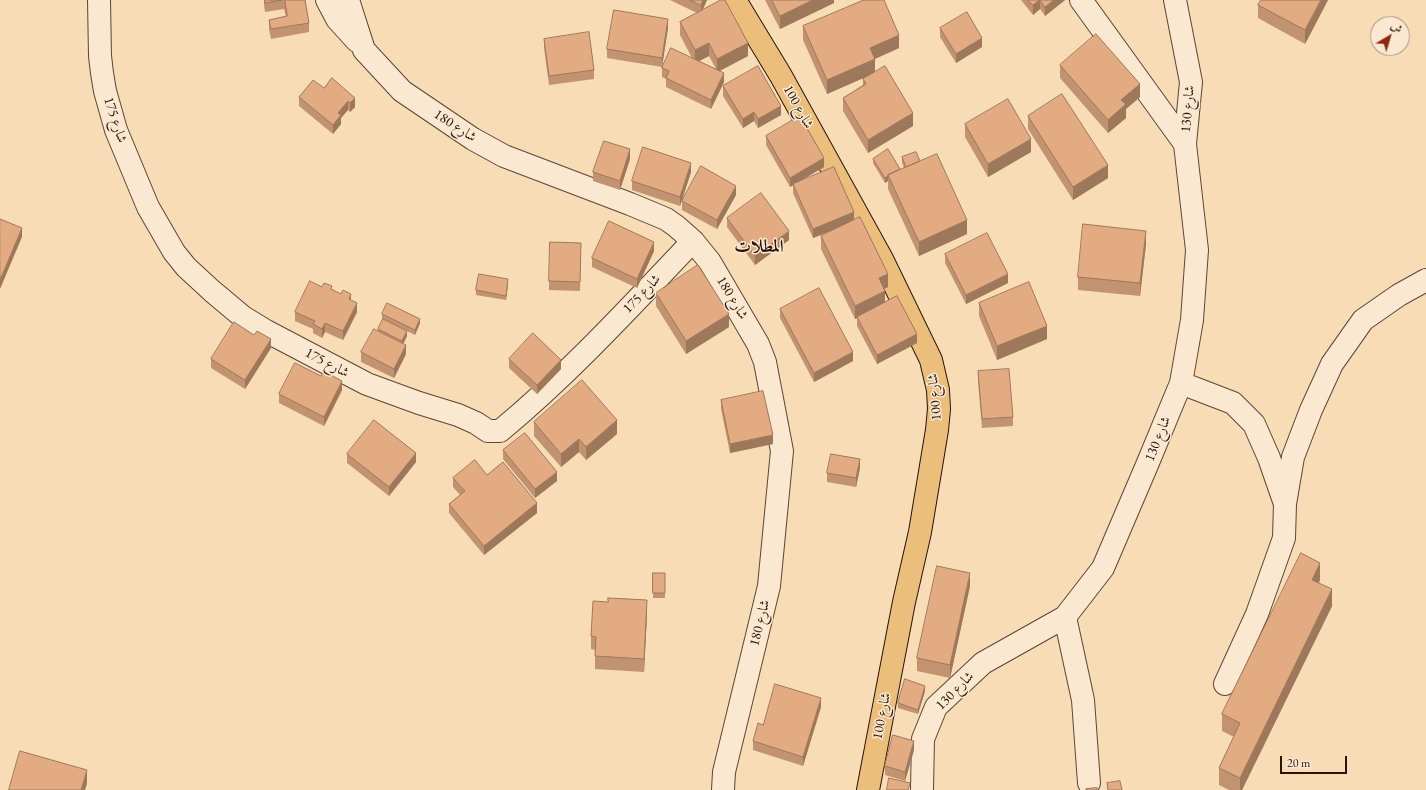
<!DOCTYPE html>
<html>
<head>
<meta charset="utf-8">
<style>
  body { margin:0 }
  #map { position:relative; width:1426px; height:790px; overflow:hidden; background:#f7dcb6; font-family:"EB Garamond",Amiri,serif }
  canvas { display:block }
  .north { position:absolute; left:1370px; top:16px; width:40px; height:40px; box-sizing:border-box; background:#fae8d0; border:1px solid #a69381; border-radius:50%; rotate:38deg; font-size:11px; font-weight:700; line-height:16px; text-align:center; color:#28130b }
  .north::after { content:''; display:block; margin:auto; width:14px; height:18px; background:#8f2418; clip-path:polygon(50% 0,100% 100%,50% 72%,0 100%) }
  .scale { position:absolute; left:1280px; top:756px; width:67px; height:18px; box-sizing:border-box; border:2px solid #28130b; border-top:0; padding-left:5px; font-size:12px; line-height:14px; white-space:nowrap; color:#28130b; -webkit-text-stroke:3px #fae8d0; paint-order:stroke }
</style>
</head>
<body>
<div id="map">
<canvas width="1426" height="790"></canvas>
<div class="north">ش</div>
<div class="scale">20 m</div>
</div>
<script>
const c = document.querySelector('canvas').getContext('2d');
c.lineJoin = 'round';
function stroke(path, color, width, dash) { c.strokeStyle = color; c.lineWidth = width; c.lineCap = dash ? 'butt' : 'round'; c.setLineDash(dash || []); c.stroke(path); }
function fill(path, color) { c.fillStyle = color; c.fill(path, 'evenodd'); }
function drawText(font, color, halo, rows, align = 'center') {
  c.font = font + ' "EB Garamond",Amiri,serif'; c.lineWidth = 3; c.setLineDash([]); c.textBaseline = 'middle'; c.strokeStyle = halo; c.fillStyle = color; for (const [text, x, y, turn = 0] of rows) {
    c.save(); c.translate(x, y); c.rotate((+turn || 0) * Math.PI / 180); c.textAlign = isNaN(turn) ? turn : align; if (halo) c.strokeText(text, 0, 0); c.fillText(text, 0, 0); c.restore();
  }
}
const minor = new Path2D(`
  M99 0 100 56 102 73 105 91 116 130 148 207 174 252 186 267 212 291 243 317 266 331 367 384 419 403 458 415 476 423 488 431H500C570 373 631 306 693 241
  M327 0 337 19 357 41
  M348 0 364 50 402 91 473 139 504 156 630 204 666 219 676 226 693 241 710 262 758 344 765 362 782 451 769 586 724 772 723 790
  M1081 0 1185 144
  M1181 383 1233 403 1254 424 1269 458 1285 504 1293 457 1311 410 1332 364 1363 320 1399 295 1426 280
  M1065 617 1083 700 1089 783
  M1225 684 1257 614 1284 538 1285 504
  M922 790 923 739 936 707 983 663 1065 617 1103 568 1147 465 1181 383 1192 320 1197 250 1185 144 1191 82 1175 0`);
const major = new Path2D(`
  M735 0 781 76 882 259 931 360 938 390 939 409 937 430 920 532 904 602 868 790`);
stroke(minor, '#5c4536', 24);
stroke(major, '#28130b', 24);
stroke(minor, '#fae8d0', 22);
stroke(major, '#ecbe7b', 22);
fill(new Path2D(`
  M264 0H305L309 23V32L271 39 269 29V20L286 17 284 9 265 12 264 5Z
  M670 0H707L702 10 748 56 720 71 724 82 711 109 666 87V79L662 77V67L607 58V49L668 28 662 66 692 58 680 35V22L697 13ZM709 56 716 69 699 61Z
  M765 0H834V3L780 29Z
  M1021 0H1065L1045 16 1040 9 1033 15Z
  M1328 0 1305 44 1258 18V5Z
  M803 26 899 48 875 59V72L913 126 868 153 843 111V98L863 85V79L870 75 827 94 803 40Z
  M940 28 982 47 956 63 940 37Z
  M544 39 594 70V79L549 85 544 48Z
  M1060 65 1140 97 1126 109V118L1108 133 1060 78Z
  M332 78 355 107 350 112 348 110 341 118V124L333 134 299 106V97L324 88Z
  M723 86 781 115 758 128 754 121 743 128 723 96Z
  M1028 116 1108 178 1073 200 1028 129Z
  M965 124 1031 152 988 177 965 137Z
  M766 136 824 167 798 182 854 220 888 287 884 289 885 302 917 343 877 364 857 326V318L855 319 821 249V236L835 229 813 238 793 193V185L790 187 766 145Z
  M902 157 920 161 967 234 919 256 888 189V181L885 183 873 163V159L900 170 904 168 902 162Z
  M630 159 620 190 593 181V172Z
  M691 172 680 206 632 190V181Z
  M736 195 717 229 682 210V201Z
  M727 218 789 240 755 265 727 227Z
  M1146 244 1140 296 1078 290V277Z
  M654 251 637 288 592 267V258Z
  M581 253 580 291 549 290V281Z
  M945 254 1008 283 966 304 945 263Z
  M508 284 506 300 476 295V290Z
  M322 287 332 290 351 300 357 312 343 340 325 332 322 338 313 333V329L295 321V312Z
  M656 293 729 327 686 354 656 306Z
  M979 303 1047 339 997 360 979 316Z
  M780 309 853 361 814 382 780 318Z
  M382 314 420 323 415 335 382 319Z
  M378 329 407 336 403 344 406 354 394 378 361 362V352L378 331Z
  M254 335 271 348 245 389 211 368V359Z
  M509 359 561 369 537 394 509 368Z
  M978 371 1013 417V426L982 428 978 381Z
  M321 376 342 390 324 426 279 403V394Z
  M721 400 773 444 730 453 721 409Z
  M534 422 617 434 586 460 579 452 561 467 534 436Z
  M503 450 557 481 535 498 503 459Z
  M347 454 416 462 389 496 347 463Z
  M860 468 856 487 827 482V473Z
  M487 475 537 513 484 555 449 513V504L460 495 453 487V478Z
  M653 573H665V598H653Z
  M1320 580 1319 583 1332 606 1242 790H1229L1219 785V768L1234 737 1222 731V714Z
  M970 586 950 678 917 671V658Z
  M647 614 644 672 595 669V650L591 649V636Z
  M925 691 918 714 898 708V703Z
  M821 707 803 766 753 750V741L763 725Z
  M914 750 905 781 885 775V766Z`), '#c29370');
fill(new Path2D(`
  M703 0H707L701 14V5Z
  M813 0H834V3L780 29V16Z
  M1040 0V9L1033 15V5Z
  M1054 0H1065L1045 16V7Z
  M1321 0H1328L1305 44V30Z
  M668 19V28L662 67V58Z
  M899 35V48L870 61V48Z
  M982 38V47L956 63V54Z
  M709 43V56L695 63V50Z
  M748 43V56L717 72V59Z
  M875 59V73L827 94V80Z
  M724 73V82L711 109V100Z
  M1140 84V97L1126 109V118L1108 133V120L1121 100Z
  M355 98V107L350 112V103Z
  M348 101V110L341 118V124L333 134V125L338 113Z
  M781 106V115L758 128V119Z
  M754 112V121L743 128V119Z
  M913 113V126L868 153V140Z
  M1031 139V152L988 177V164Z
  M630 149V159L620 190V181Z
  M824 158V167L790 187V178Z
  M691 163V172L680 206V197Z
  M1108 165V178L1073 200V187Z
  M888 176V181L885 183V178Z
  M736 186V195L717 229V220Z
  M854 212V221L813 238V229Z
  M967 220V234L919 256V242Z
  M22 228V237L0 289V280Z
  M789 231V240L755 265V256Z
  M1146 231V244L1140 296V283Z
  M654 242V251L637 288V279Z
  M888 274V287L879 291V278Z
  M1008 274V283L966 304V295Z
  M508 279V284L506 300V296Z
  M885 291V305L855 319V306Z
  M351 294V303L349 299Z
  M357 303V312L343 340V331Z
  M729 314V327L686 354V341Z
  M420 319V323L415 335V330Z
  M325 323V332L322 338V329Z
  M1047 326V339L997 360V346Z
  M407 331V336L402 346V341Z
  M917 334V343L877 364V355Z
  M271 339V348L245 389V380Z
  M406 345V354L394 378V369Z
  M853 352V361L814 382V373Z
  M561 360V369L537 394V385Z
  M342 381V390L324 426V417Z
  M617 420V434L586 460V447Z
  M773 435V444L730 453V444Z
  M579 439V452L561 467V454Z
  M416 453V462L389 496V487Z
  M860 459V468L856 487V478Z
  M557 472V481L535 498V489Z
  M537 503V513L484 555V546Z
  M1320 563V580L1312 597V580Z
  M970 573V586L950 678V665Z
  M1332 589V606L1242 790H1240V778Z
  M647 600V614L644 672V659Z
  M925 686V691L918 714V710Z
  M821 698V707L803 766V757Z
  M914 741V750L905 781V772Z
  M87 770V784L85 790H81Z`), '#9e785b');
const building = new Path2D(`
  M265 0H282L265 3Z
  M285 0H305L309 23 271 29 269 20 287 16Z
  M690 0H703L701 5Z
  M721 0H725L748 43 717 59 709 43 695 50 680 22Z
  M772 0H813L780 16Z
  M864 0H884L899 35 870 48 875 59 827 80 803 26Z
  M1028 0H1040L1033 5Z
  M1040 0H1054L1045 7Z
  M1261 0H1321L1305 30 1258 5Z
  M614 10 668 19 662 58 607 49Z
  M967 12 982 38 956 54 940 28Z
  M589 32 594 70 549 76 544 39Z
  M1096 34 1140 84 1121 100 1126 104 1108 120 1060 65Z
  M671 48 724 73 711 100 666 78 669 71 662 68Z
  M758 66 781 106 758 119 754 112 743 119 723 86Z
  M885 66 913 113 868 140 843 98 866 84 863 79Z
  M332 78 355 98 350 103 348 101 338 113 341 115 333 125 299 97 313 80 324 88Z
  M1062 94 1108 165 1073 187 1028 116Z
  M1008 99 1031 139 988 164 965 124Z
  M800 116 824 158 790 178 766 136Z
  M604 141 630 149 620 181 593 172Z
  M643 147 691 163 680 197 632 181Z
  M888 149 900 169 888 175V176L885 178 873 159Z
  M916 152 920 161 906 167 902 157Z
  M937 154 967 220 919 242 888 175Z
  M701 166 736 186 717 220 682 201Z
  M834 167 854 212 813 229 793 184Z
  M761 193 789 231 755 256 727 218Z
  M860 217 888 274 879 278 885 291 855 306 821 236Z
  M0 219 22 228 0 280Z
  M609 221 654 242 637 279 592 258Z
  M1083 224 1146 231 1140 283 1078 277Z
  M987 233 1008 274 966 295 945 254Z
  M550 242 581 243 580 282 549 281Z
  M698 265 729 314 686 341 656 293Z
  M479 274 508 279 506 296 476 290Z
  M310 281 322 287 324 283 332 286 331 289 341 294 343 290 351 294 349 299 357 303 343 331 325 323 322 329 313 324 315 321 295 312Z
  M1029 282 1047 326 997 346 979 303Z
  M819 288 853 352 814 373 780 309Z
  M897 296 917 334 877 355 857 317Z
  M387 303 420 319 415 330 382 314Z
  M383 319 407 331 402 341 378 329Z
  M234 322 254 335 257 331 271 339 245 380 211 359Z
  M374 329 406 345 394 369 361 352Z
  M533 333 561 360 537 385 509 359Z
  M295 363 321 376 324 371 342 381 324 417 279 394Z
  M1009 369 1013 417 982 419 978 371Z
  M582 380 617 420 586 447 579 439 561 454 534 422Z
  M763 391 773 435 730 444 721 400Z
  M374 420 416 453 389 487 347 454Z
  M525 433 557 472 535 489 503 450Z
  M831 454 860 459 856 478 827 473Z
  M475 460 487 475 503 462 537 503 484 546 449 504 465 491 453 478Z
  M1301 553 1320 563 1312 580 1332 589 1240 778 1219 768 1240 723 1222 714Z
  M937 566 970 573 950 665 917 658Z
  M653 573H665V593H653Z
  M608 598 647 600 644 659 595 656 596 637 591 636 593 601 608 602Z
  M905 679 925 686 918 710 898 703Z
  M775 684 821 698 803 757 753 741 758 723 763 725Z
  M893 735 914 741 905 772 885 766Z
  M20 751 87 770 81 790H9Z
  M889 778 910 783 908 790H887Z
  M1120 781 1122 790H1108L1107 783Z
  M1097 788V790H1086V789Z`);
fill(building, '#e2ab82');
stroke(building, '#9e785b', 1);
drawText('14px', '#28130b', '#fae8d0', [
  ["شارع 100",798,107,61],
  ["شارع 130",1188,109,-85],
  ["شارع 175",115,120,72],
  ["شارع 180",455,126,33],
  ["شارع 175",642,294,-46],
  ["شارع 180",732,298,59],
  ["شارع 175",327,363,28],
  ["شارع 100",935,397,-95],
  ["شارع 130",1158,439,-68],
  ["شارع 180",760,623,-76],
  ["شارع 130",955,691,-45],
  ["شارع 100",882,716,-79]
]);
drawText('bold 18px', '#28130b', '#fae8d0', [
  ["المطلات",759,247]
]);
</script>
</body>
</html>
